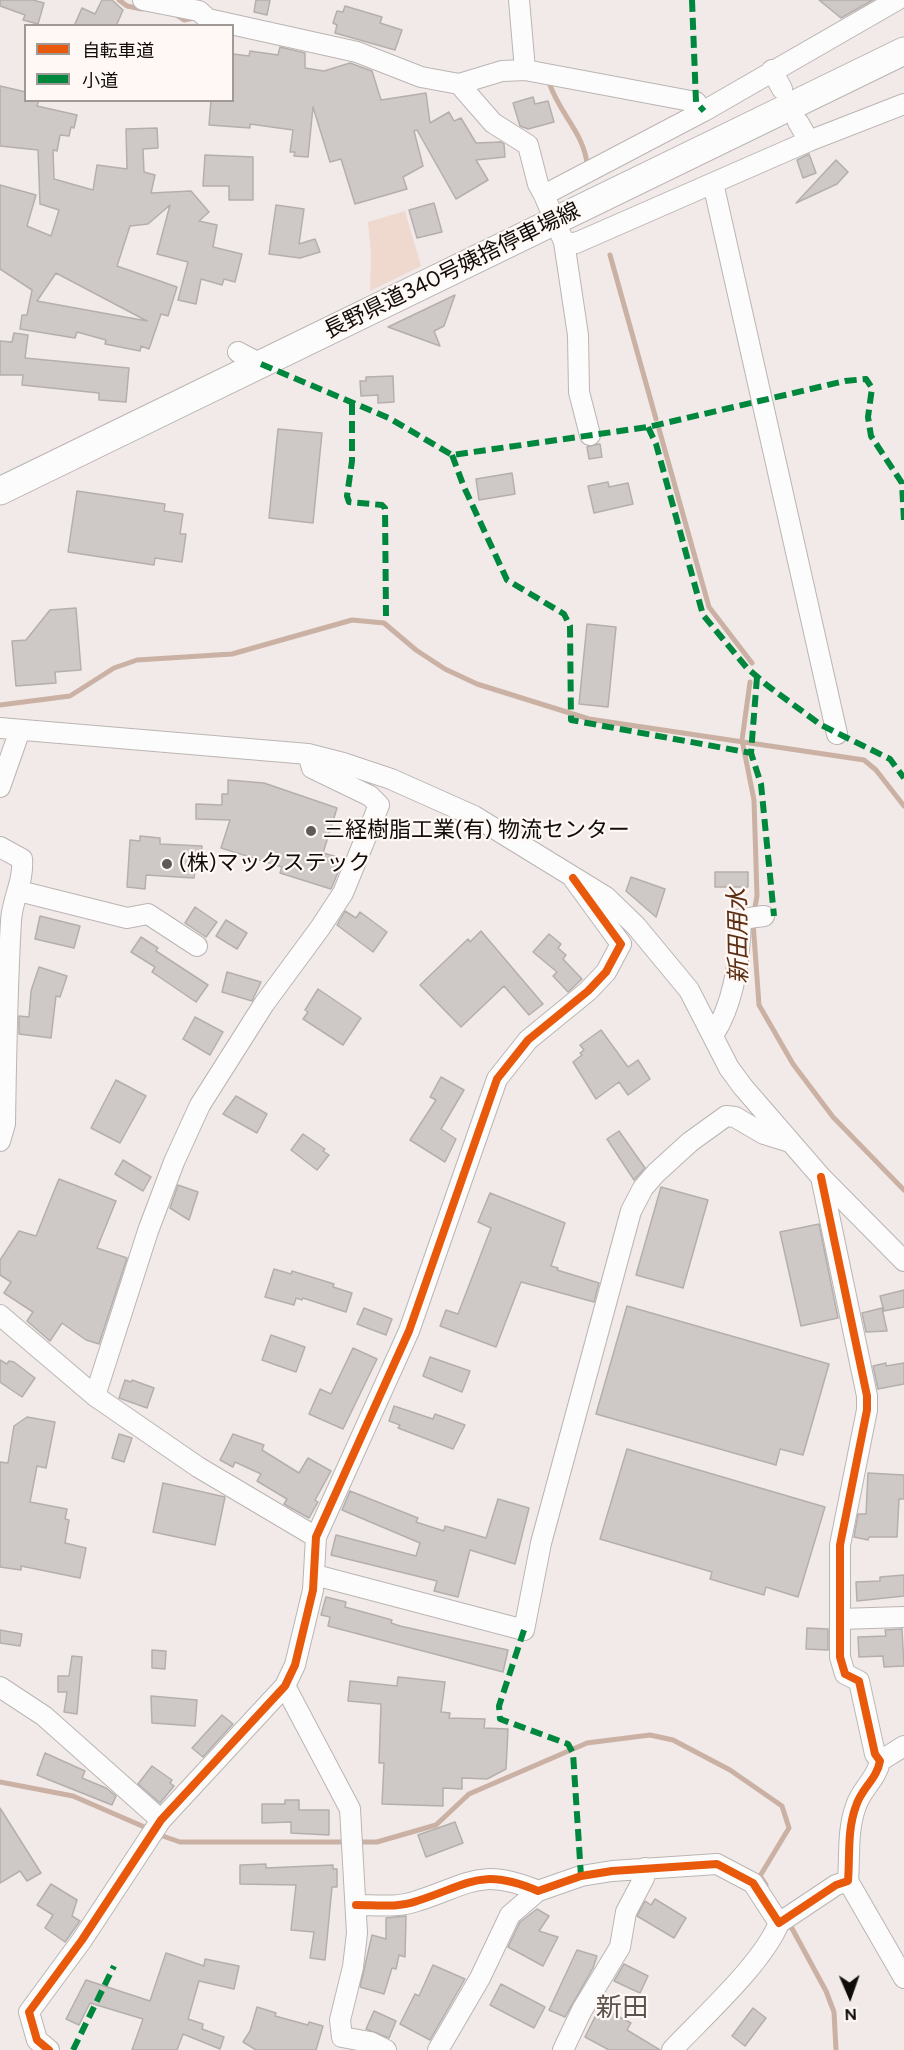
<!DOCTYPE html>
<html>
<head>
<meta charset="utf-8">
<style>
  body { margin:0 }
  #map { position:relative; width:904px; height:2050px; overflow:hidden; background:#f1eae8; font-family:Figtree,"Noto Sans JP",sans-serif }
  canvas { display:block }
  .legend { position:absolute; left:24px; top:24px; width:210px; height:78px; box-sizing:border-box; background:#fff8f4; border:2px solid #9f9a96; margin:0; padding:8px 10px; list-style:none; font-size:18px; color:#100c0a }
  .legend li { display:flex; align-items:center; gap:12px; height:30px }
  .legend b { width:30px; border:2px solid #9f9a96 }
  .north { position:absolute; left:820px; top:1966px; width:60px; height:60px; -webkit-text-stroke:4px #fff8f4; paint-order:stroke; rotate:178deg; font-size:16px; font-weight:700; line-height:24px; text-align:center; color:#100c0a }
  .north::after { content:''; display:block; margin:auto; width:21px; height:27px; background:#100c0a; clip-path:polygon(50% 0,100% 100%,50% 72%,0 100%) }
</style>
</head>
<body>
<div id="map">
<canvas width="904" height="2050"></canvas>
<ul class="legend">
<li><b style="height:8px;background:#e8590c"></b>自転車道</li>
<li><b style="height:8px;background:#00873e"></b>小道</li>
</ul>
<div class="north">N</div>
</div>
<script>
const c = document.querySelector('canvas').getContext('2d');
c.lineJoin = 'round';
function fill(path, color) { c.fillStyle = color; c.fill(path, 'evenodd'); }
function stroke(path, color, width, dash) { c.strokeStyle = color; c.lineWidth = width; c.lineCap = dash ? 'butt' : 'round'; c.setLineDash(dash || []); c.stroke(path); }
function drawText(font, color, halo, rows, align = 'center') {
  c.font = font + ' Figtree,"Noto Sans JP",sans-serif'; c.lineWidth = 4.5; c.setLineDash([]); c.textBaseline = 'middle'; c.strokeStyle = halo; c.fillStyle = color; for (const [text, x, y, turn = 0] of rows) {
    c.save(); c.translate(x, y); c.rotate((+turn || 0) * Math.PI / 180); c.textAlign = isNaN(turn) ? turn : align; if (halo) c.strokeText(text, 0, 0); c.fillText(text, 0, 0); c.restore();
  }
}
fill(new Path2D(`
  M405 211 421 266 370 291 371 254 368 222Z`), '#efd8ce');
stroke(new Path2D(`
  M119 0 127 6 142 9
  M178 16 184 20 199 17
  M549 82C558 112 584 133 587 164
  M610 255 656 419
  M659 429 709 607 752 663
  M750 682 742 740 754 800 757 896 754 913
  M0 705 70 696 114 668 137 660 232 654 352 620 384 623 416 650 445 669 477 684 589 719 864 760 876 770 904 806
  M753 922 759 1005 793 1064 833 1117 904 1190
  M0 1782 73 1796 149 1829
  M157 1834 180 1842H347
  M356 1842H377L436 1825 469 1794 587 1743 650 1735 673 1740 730 1770 782 1806 789 1828 760 1876 766 1885
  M788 1921 826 1991 834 2012 836 2050`), '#cab1a4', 5);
const building = new Path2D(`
  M0 0H33L44 3 38 24 23 20 25 15 0 6Z
  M102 0H112L123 10 117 24 120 26H74L82 8 95 14Z
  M256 0H270L267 15 254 12Z
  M819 0H873L841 18Z
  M345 6 382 17 380 23 402 30 395 50 335 33 337 25 333 23 337 11 343 12Z
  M280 47 305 53V68L324 71 350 63 372 71 381 100 426 93 430 123 449 112 454 121 461 118 476 143 501 142 504 144 505 157 476 160 488 180 456 199 417 130 414 131 423 166 403 177 407 189 355 204 341 159 330 162 313 107 308 157 294 156 295 152H290L293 130 250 124V128L209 125 211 100H232L233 54 249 56 250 51 278 55Z
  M0 86 26 92V100H39L37 106 77 115 74 128 71 127 69 136 60 135 57 151 53 150 54 179 93 190 97 165 127 169 126 129 157 128 158 148 143 149 144 172 155 175 151 193 191 191 209 212 199 221 217 225 213 247 242 254 235 282 224 279 222 285 201 279 196 304 178 300 188 262 157 254 170 205 148 224 130 226 117 266 177 287 168 316 161 314 149 349 141 346 140 351 105 344 106 340 77 332 75 338 20 329 22 315H27L32 290 0 269V185L36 195 27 226 51 236 59 210 40 204 38 150 0 146ZM56 273 147 321 37 301Z
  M533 97 535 104 548 101 554 122 528 129 520 126 513 103Z
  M809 154 816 173 803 178 797 160Z
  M205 155 253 157V200H229V186H203Z
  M836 160 848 172 837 184 796 203Z
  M434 203 442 232 417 238 409 210Z
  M276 205 304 209 299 244 315 239 320 252 300 258 269 254Z
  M455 295 444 326 434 331 440 346 388 327Z
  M14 333 28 335 25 358 129 368 126 402 99 400V393L22 385 23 375H0V341L12 342Z
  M393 376 394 402 378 403V395L361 396 360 381H366V377Z
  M278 429 322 433 313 523 269 518Z
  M598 444H600L602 457 589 459 587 447Z
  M512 473 515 494 479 500 476 479Z
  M608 482 609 487 628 483 633 504 594 513 588 486Z
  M77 491 165 504 164 511 183 514 180 534H186L182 562 155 558 154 565 68 552Z
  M76 608 81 670 55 672 56 683 16 686 12 641 26 640 50 610Z
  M587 624 616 627 608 707 579 704Z
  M228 780 264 783 337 808 323 853 338 857 337 861 342 863 331 889 280 873 282 867 221 848 230 820 196 819V804L222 805V794H228Z
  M140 836 160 838V844L202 846 200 870H195L194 878 146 875 145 889 127 887 130 840 140 841Z
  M715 872H748V887H715Z
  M631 877 665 889 656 917 626 891Z
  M195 907 217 922 206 937 185 923Z
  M345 911 356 918 360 912 387 932 373 952 337 925Z
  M40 916 80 926 74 948 35 939Z
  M226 920 247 933 237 949 216 936Z
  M481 931 543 1004 529 1015 504 986 461 1027 420 985 468 939 470 942Z
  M549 934 561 944 558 948 566 955 563 959 582 979 568 992 553 976 557 972 533 952Z
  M141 937 158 948 156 951 208 985 196 1002 152 972 155 967 131 952Z
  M39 967 67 976 60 997 56 996 51 1038 19 1034V1016L29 1017 31 991Z
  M227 972 261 982 252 1001 222 992Z
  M318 989 361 1018 343 1045 303 1019 308 1012 305 1010Z
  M195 1017 223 1032 210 1055 183 1039Z
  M601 1030 628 1067 638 1060 650 1079 628 1095 619 1082 596 1099 573 1062 582 1055 580 1053 584 1050 580 1045Z
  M441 1077 464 1090 441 1129 456 1139 445 1162 410 1140 436 1100 430 1097Z
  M116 1080 146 1096 120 1143 91 1128Z
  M236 1096 267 1114 257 1133 223 1114Z
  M619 1131 645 1168 634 1180 607 1139Z
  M303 1134 325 1149 323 1151 329 1155 317 1170 291 1150Z
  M123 1160 151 1177 143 1191 115 1174Z
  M59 1179 116 1201 97 1248 127 1258 99 1344 86 1340 62 1323 50 1341 27 1321 33 1312 4 1293 11 1282 0 1275V1260L19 1231 36 1236Z
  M178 1185 198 1192 189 1220 170 1208Z
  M661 1187 708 1200 683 1288 636 1275Z
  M490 1193 565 1223 551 1266 558 1268 557 1270 599 1283 594 1302 521 1282 496 1347 440 1326 446 1310 458 1314 491 1228 478 1222Z
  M819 1224 838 1318 801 1326 780 1232Z
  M274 1269 291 1274 292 1271 334 1284 333 1287 352 1293 346 1312 303 1298 302 1300 296 1298 294 1305 265 1297Z
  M904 1290V1307L884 1311 880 1296Z
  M627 1306 829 1364 803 1455 780 1449 776 1465 596 1414Z
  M364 1308 392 1319 386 1335 357 1324Z
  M882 1308 887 1331 866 1332 862 1313Z
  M271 1335 305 1347 296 1372 262 1360Z
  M353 1348 377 1359 343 1429 309 1414 320 1389 331 1394Z
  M430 1357 470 1371 462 1392 423 1376Z
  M0 1360 7 1364 9 1361 14 1362 35 1378 22 1397 0 1382Z
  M886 1363V1366L904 1363V1384L878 1389 873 1366Z
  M125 1380 131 1382 132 1380 154 1388 147 1408 119 1398Z
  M394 1406 433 1419 435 1414 465 1425 453 1449 398 1428 400 1425 389 1421Z
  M27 1417 55 1422 46 1468 37 1466 30 1502 67 1509 65 1519 69 1520 65 1543 86 1548 80 1578 21 1566V1570L0 1567V1462L8 1463 14 1426Z
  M119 1434 132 1438 124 1462 112 1458Z
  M233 1434 264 1445 262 1450 299 1473 308 1458 331 1471 315 1500 318 1502 309 1518 284 1504 287 1499 257 1481 261 1474 235 1462 233 1467 220 1460Z
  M627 1449 825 1507 798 1597 766 1587 764 1595 710 1579 712 1572 600 1539Z
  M868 1473 904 1475V1499H899L897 1537H869L868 1540 854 1537 858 1514H866Z
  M163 1483 225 1497 215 1545 153 1532Z
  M350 1491 418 1518 416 1522 444 1531 445 1526 486 1538 498 1499 529 1508 515 1564 470 1550 458 1597 434 1591 437 1581 331 1555 336 1535 416 1556 420 1543 342 1510Z
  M904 1575V1596L857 1601 856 1582 880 1581V1577Z
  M326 1597 346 1602 345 1607 392 1620 391 1623 400 1626 508 1650 503 1672 328 1626 330 1617 321 1615Z
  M807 1628 828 1629V1650L806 1649Z
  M902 1629 904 1666 884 1667 883 1656 859 1657 858 1637 886 1636 885 1630Z
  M0 1630 22 1634 20 1646 0 1643Z
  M152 1650 166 1651 165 1669 152 1668Z
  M72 1656 82 1657 77 1714 64 1712 67 1692H58V1676H69Z
  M398 1677 445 1682 441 1712 450 1713 449 1718 485 1719 484 1728 508 1729 506 1769 487 1779 462 1778V1789L443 1788V1806L382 1804 384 1763H379L381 1704 348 1701 350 1681 397 1686Z
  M151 1696 197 1700 195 1726 152 1723Z
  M222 1715 233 1724 203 1757 192 1748Z
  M45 1753 85 1771 82 1778 106 1788 116 1796 112 1805 37 1775Z
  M152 1766 172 1780 170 1783 174 1786 160 1803 138 1784Z
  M285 1800H299V1810H329V1835L291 1833V1822L262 1823V1804H285Z
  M0 1808 41 1873 27 1881 20 1871 0 1883Z
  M455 1822 463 1843 426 1857 418 1835Z
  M266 1864V1868L333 1865V1869H337V1887H332L325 1960 310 1958 314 1932 291 1930 296 1885 240 1884V1865Z
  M51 1884 77 1900 72 1916 80 1921 65 1942 45 1928 53 1915 37 1905Z
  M655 1899 686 1918 674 1938 637 1916 645 1901 651 1905Z
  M537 1909 549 1916 539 1931 558 1937 543 1966 508 1947 520 1922Z
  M406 1916 405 1957 399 1955 396 1969 392 1968 384 1994 360 1987 372 1935 386 1939V1918Z
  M577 1950 597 1956 593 1968 565 2017 549 2010Z
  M166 1953 204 1966 205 1959 239 1966 234 1989 199 1981 188 2019 203 2024 202 2029 224 2037 220 2049 183 2034 177 2050H132L143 2019 90 2003 79 2025 66 2019 86 1980 150 2001Z
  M624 1964 648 1976 640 1993 614 1981Z
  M433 1965 465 1979 430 2040 400 2024 415 1994 419 1996Z
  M501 1984 545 2007 534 2028 490 2005Z
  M257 2007 276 2013 275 2016 308 2025 309 2022 323 2026 316 2050H256L243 2042 250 2031Z
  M600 2007 631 2023 627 2030 660 2050H609L585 2037Z
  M753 2008 766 2018 745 2046 732 2036Z
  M374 2011 396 2021 389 2038 366 2029Z`);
fill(building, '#cec9c7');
stroke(building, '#b4afad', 1.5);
const street = new Path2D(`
  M143 0 199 11 208 19 357 52 421 77 459 84 502 71 525 70 696 102
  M519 0 525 70
  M897 0 704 111 544 195 564 242 576 243 809 141 904 104
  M772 70 782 89
  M459 84 493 123 528 145 538 184 544 195
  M798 122 809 141
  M713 183 837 734
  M564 242 578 335 579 392 590 435
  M238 352 261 364
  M0 728 308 754 343 763 391 779 474 816 606 897 636 926 689 990 729 1068 743 1087 821 1177 904 1261
  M0 787 20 730
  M0 847 22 859C24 882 12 899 11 921 7 989 6 1056 5 1124L0 1141
  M19 891 127 918 148 914 197 946
  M714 1034C735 1001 740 957 741 919L764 916
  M0 1315 95 1396 198 1467 316 1537
  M95 1396 148 1231 174 1162 200 1105 264 1004 320 928 343 893 379 805 370 796 312 768 308 754
  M315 1575 524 1630 541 1543 631 1211 643 1188 656 1173 690 1142 726 1116 735 1117 764 1134 790 1142
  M840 1619 904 1617
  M285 1686 350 1809 357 1933 353 1967 340 2020 342 2037 370 2042 386 2050
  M0 1687 44 1716 161 1820
  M880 1761 904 1746
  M848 1881 904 1978
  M356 1905C376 1905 398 1908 417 1901 470 1884 481 1867 538 1891L581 1876 612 1871 717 1864 753 1883 779 1923 836 1885 848 1881C850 1856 847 1830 856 1806 861 1789 877 1779 880 1761L875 1754 859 1681 845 1674 840 1657V1545L867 1410V1396L821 1177
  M49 2050 37 2040 29 2012 82 1940 161 1820 285 1686 295 1665 313 1590 316 1537 409 1331 497 1079 528 1040 588 991 606 972 621 944 573 878
  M438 2050 480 1978 510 1915 538 1891
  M563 2050 582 2010 620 1947 626 1912 644 1878 645 1868
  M672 2050C703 2017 763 1963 779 1923`);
const secondary = new Path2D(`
  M0 491 904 51`);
stroke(street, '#bab5b3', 22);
stroke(secondary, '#bab5b3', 29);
stroke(street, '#fdfcfc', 20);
stroke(secondary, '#fdfcfc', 27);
stroke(new Path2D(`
  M692 0 696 102 704 111
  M261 364 389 418 452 455 648 427 845 381 866 379 872 388 868 417 871 436 902 483 904 521
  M352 403V461L347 496 349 502 382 505 385 508 386 616
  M648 427 656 444 703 615 747 668 768 686 821 725 890 759 904 778
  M452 455 464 487 507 580 564 614 570 626 571 720 751 753
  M757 677 751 753 761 784 774 916
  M524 1630 499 1706 500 1719 568 1744 573 1753 581 1876
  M73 2050 114 1966`), '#00873e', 6, [12, 6]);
stroke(new Path2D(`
  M356 1905C376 1905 398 1908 417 1901 470 1884 481 1867 538 1891L581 1876 612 1871 717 1864 753 1883 779 1923 836 1885 848 1881C850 1856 847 1830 856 1806 861 1789 877 1779 880 1761L875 1754 859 1681 845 1674 840 1657V1545L867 1410V1396L821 1177
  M49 2050 37 2040 29 2012 82 1940 161 1820 285 1686 295 1665 313 1590 316 1537 409 1331 497 1079 528 1040 588 991 606 972 621 944 573 878`), '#e8590c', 8);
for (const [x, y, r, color] of [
  [311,831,6,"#5f5a58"],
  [167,864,6,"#5f5a58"]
]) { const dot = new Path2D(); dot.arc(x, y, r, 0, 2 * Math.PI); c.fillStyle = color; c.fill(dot); stroke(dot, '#fff8f4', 2); }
drawText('22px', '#100c0a', '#fff8f4', [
  ["長野県道340号姨捨停車場線",452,271,-26]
]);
drawText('22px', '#100c0a', '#fff8f4', [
  ["三経樹脂工業(有) 物流センター",323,831],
  ["(株)マックステック",179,864]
], 'left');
drawText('italic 24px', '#5d2f15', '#fff8f4', [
  ["新田用水",739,936,-91]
]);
drawText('26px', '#5c534e', '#fff8f4', [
  ["新田",622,2008]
]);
</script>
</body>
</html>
